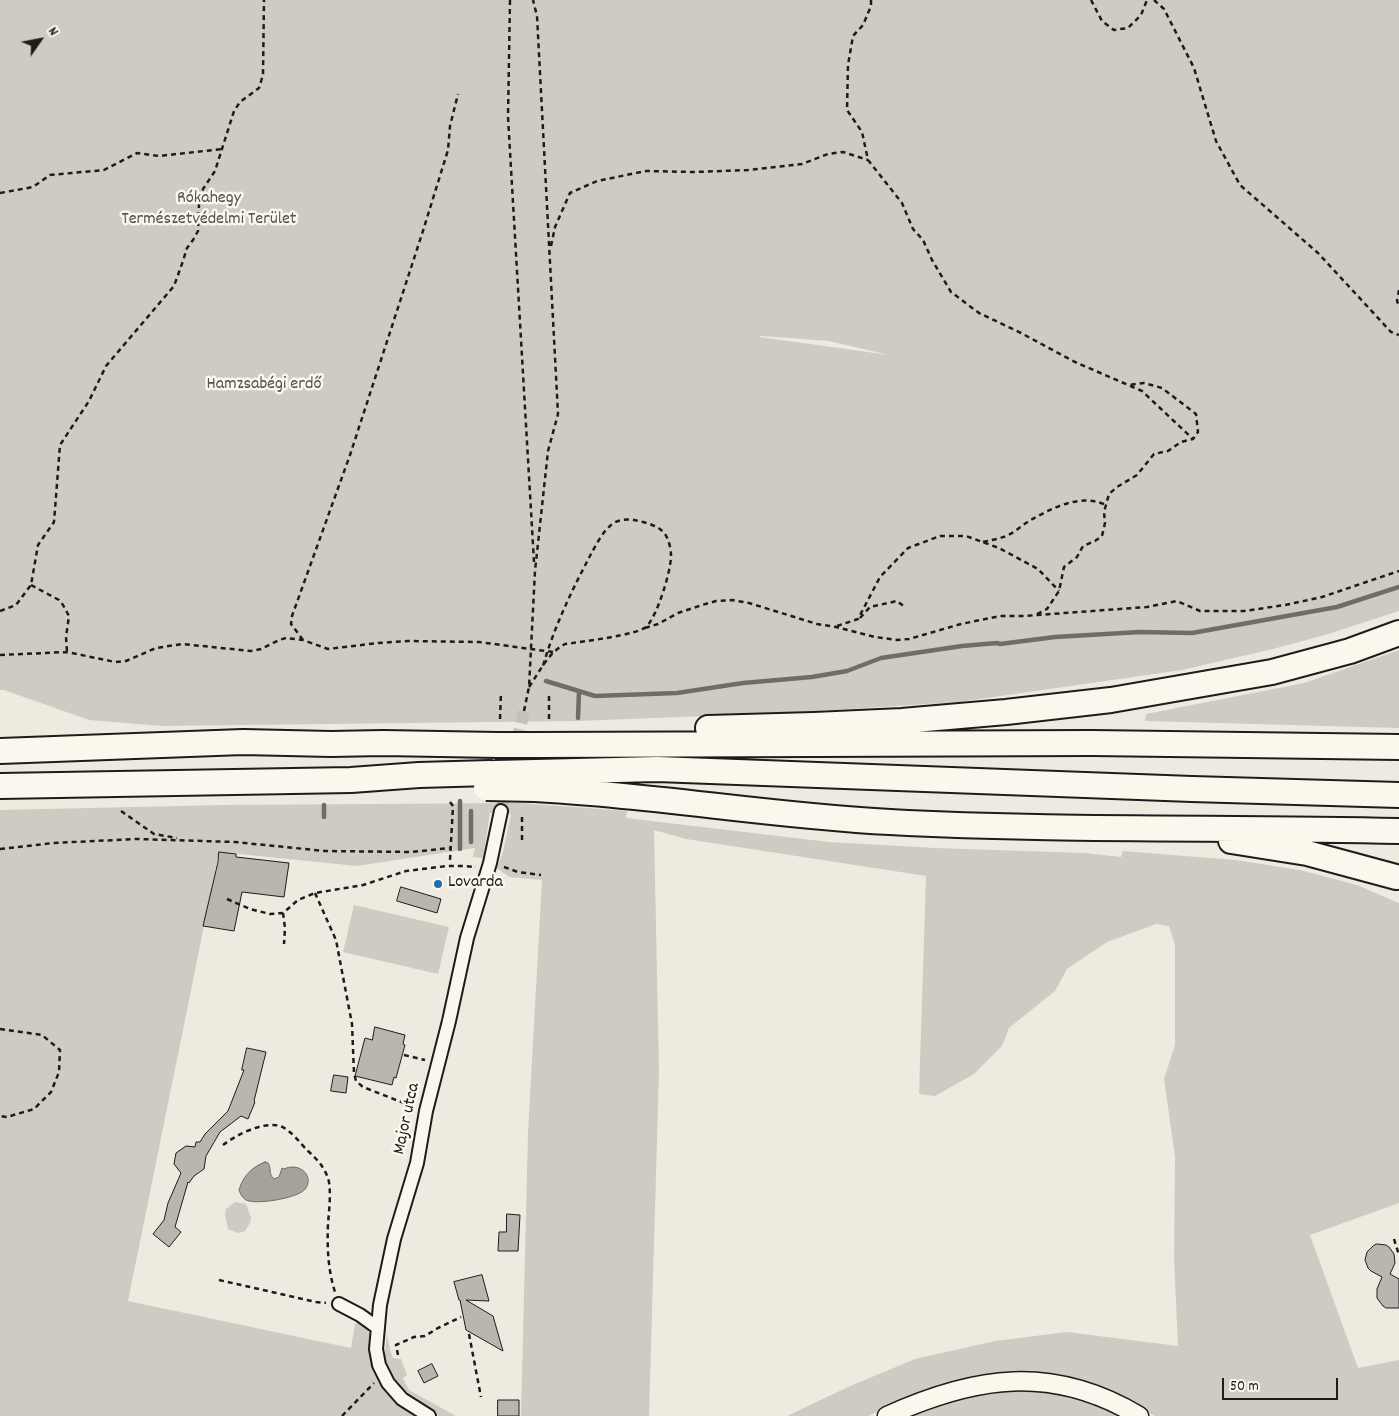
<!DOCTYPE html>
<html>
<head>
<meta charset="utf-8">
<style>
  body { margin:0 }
  #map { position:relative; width:1399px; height:1416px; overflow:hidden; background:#eeeadf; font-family:Dekko,sans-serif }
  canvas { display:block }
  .north { position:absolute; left:15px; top:15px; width:50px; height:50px; -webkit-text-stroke:4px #fbf7ec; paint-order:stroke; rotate:57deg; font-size:14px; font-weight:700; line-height:20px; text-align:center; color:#1c1c1c }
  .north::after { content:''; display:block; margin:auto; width:18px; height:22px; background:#1c1c1c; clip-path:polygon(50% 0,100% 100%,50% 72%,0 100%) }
  .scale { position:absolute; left:1222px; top:1378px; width:116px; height:22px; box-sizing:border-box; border:2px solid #1c1c1c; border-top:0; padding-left:6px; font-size:15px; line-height:18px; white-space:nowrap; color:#1c1c1c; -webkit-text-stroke:4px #fbf7ec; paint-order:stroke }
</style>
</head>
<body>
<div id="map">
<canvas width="1399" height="1416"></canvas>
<div class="north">N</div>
<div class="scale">50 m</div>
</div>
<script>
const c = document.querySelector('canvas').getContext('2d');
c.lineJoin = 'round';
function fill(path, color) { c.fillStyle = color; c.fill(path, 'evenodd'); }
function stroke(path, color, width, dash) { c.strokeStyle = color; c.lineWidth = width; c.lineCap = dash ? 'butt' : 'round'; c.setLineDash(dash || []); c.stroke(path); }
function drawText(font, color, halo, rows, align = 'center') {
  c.font = font + ' Dekko,sans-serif'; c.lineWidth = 5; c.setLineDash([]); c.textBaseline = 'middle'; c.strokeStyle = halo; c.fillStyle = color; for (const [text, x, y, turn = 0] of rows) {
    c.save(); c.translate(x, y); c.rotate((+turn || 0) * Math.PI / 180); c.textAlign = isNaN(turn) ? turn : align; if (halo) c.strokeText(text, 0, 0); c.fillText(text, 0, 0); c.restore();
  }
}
fill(new Path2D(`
  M0 0H1399V611L1325 635 1273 649 1182 670 959 702 785 713 577 721 162 726 89 720 4 690H0ZM760 336 829 341 889 355 760 337Z
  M1399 650V728L1145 721 1146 714 1304 683Z
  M520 803 627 811 626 818 829 842 935 848 1085 853 1121 857 1123 851 1235 860 1300 870 1357 885 1399 903V1203L1310 1235 1358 1368 1399 1360V1416H1155L1116 1395 1075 1382 910 1398 868 1416H787L848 1387 915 1359 995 1341 1067 1332 1178 1346 1174 1258 1175 1157 1164 1079 1175 1045V945L1169 926 1156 924 1107 942 1067 969 1055 991 1009 1028 1002 1046 974 1074 935 1096 919 1094 926 876 686 839 654 830 659 1071 649 1416H521L528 1132 542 880 509 877 497 868 503 852 511 814 490 813 483 858 473 857 475 848 357 866 219 852 128 1301 351 1348 355 1324 360 1322 367 1329 370 1335 371 1361 374 1372 398 1400 420 1416H0V810L223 805Z
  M354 905 449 927 438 974 343 952Z
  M235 1202 246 1204 251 1218 250 1223 245 1231 238 1233 228 1229 225 1215 226 1209Z
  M387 1333 390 1350 393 1358 401 1359 407 1375 403 1378 409 1390 456 1416H439L412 1401 397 1386 388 1374 384 1361Z
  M1025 1390C1059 1391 1090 1402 1121 1416H908C921 1410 935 1407 949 1403 975 1396 998 1391 1025 1390Z`), '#ceccc2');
const water = new Path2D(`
  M265 1162 268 1163C272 1169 268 1174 274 1179L279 1177 282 1168 284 1169C299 1162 314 1175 306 1188 300 1198 260 1204 249 1201 244 1200 241 1196 239 1190 243 1176 252 1167 265 1162Z`);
fill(water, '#a6a39d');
stroke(water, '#6f6d69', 1);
stroke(new Path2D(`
  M546 681 595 696 677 693 743 683 812 677 847 671 881 658 962 646 997 643 1000 644 1055 637 1140 632 1192 633 1337 607 1399 587
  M578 718 579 692
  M460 801V849
  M324 805V817
  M471 842V811`), '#6f6d69', 4.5);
const building = new Path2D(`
  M219 852 236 854V857L289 863 284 897 242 892 234 931 203 926 218 862Z
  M401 887 441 899 437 913 397 901Z
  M375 1027 405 1035 403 1044 405 1045 396 1078 394 1077 392 1085 355 1076 365 1038 372 1040Z
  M247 1048 266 1052 254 1101 255 1102 248 1119 241 1116 220 1132 206 1156 204 1169 194 1176 189 1183 188 1182 175 1227 181 1232 169 1247 153 1234 164 1220 168 1203 181 1173 174 1164 176 1153 186 1146 195 1147 196 1142H200L205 1134 228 1111 244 1070H242Z
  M334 1075 348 1077 346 1093 331 1091Z
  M507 1214 520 1215 518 1251H498L499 1232H506Z
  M1377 1244 1386 1245 1389 1247 1394 1254 1395 1263 1390 1274 1399 1279V1308H1386L1383 1306 1377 1298V1289L1382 1277 1371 1271 1368 1268 1365 1260 1367 1252 1373 1246Z
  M482 1275 489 1301 466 1300 493 1316 503 1351 466 1330 460 1300H459L454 1282Z
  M432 1364 438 1376 424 1383 418 1371Z
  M498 1400H519V1416H498Z`);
fill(building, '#b9b6af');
stroke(building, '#1c1c1c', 1);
stroke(new Path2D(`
  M501 811 524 711`), '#c4c1b8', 12, [12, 6]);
const minor = new Path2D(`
  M339 1304 360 1315 378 1328
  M429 1416 402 1399 388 1383 379 1365 376 1349 380 1305 394 1239 417 1163 426 1111 449 1021 467 938 490 863 501 811`);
const secondary = new Path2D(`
  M887 1416C975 1376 1052 1364 1139 1416`);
const motorway = new Path2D(`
  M708 728 814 725 902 721 1006 712 1111 700 1272 672 1350 651 1399 633
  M535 745 1092 743 1399 747
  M0 751 243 742 331 744 383 743 498 745
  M536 772 657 769 1192 789 1399 795
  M0 786 351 780 419 775 490 773
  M535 789C654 795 771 816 890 822 1060 831 1229 827 1399 831
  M1231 841 1307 853 1396 877`);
stroke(minor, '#1c1c1c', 16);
stroke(secondary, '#1c1c1c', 21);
stroke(motorway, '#1c1c1c', 28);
stroke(new Path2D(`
  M510 0 508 117 534 562
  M871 0V6L863 25 853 36 848 65 847 110 862 132 868 160 902 203 913 229 923 240 932 260 951 292 979 313 1021 333 1075 362 1142 391 1193 439
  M1091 0 1102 21 1114 30 1128 28 1141 15 1147 0
  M1154 0 1164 9 1194 68 1216 141 1240 185 1318 253 1391 332 1399 335
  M0 193 33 187 50 175 104 170 137 153 159 156 222 149
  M551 246 555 227 570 193 597 181 646 171 695 172 748 170 802 164 828 154 843 152 868 160
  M1399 290 1397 301 1399 306
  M983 542C991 540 999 539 1006 536 1014 533 1021 526 1029 521 1052 508 1080 493 1106 505
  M31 585 59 600 63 605 69 616 66 637 67 652
  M0 611 16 605 31 585 38 545 54 522 60 445 89 401 106 366 174 286 183 261 187 248 193 240 198 231 199 205 203 189 215 171 234 111 240 102 259 88 263 75 264 0
  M1037 614 1047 609 1059 591 1064 567 1077 557 1083 546 1095 541 1102 536 1105 523 1104 512 1109 494 1117 487 1137 475 1154 454 1168 451 1181 442 1193 439 1198 432 1196 414 1162 388 1144 383 1129 385
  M860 618 870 607 897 601 906 608
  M837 626 858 619 880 577 908 548 940 536H966L999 548 1038 569 1059 591
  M645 628 658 624 678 613 702 605 716 601 732 600 749 603 817 624 836 627 875 637 897 640 909 639 961 624 1000 616H1024L1147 607 1177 601 1200 611H1244L1285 605 1322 597 1399 571
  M303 640 291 624 292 616 350 455 422 234 448 150 450 126 458 94
  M0 655 67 652 115 662 126 661 156 648 182 644 251 651 261 649 279 640 286 638 303 640 328 649 378 643 408 641 479 642 553 652
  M529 687C540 671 548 653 565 644 580 642 637 635 646 627 657 617 671 571 671 556 671 549 669 540 665 534 659 526 648 523 638 521 629 518 617 519 610 526 602 533 596 545 591 554 572 590 554 627 543 666
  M524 711 529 687 535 571 548 451 558 414 537 16 533 0
  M500 719 501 692
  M549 719V694
  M450 802 453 806 450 860
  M121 811 154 834 177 838
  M522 840V814
  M0 849 53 843 137 839 235 842 325 851 411 852 451 848
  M504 867 518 872 541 875
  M315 893 336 940 352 1024 354 1073 356 1081 363 1087 414 1107
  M227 899 250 909 270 914 283 913 298 900 315 893 363 885 406 871 447 866H462L476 867
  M283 913 285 928 284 944
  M0 1029 42 1035 60 1050 59 1072 51 1092 34 1109 7 1117 0 1116
  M404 1055 425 1060
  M223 1145C236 1135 263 1121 280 1126 291 1130 300 1143 308 1151 318 1160 326 1169 329 1182 331 1196 329 1210 328 1224 327 1248 328 1270 335 1292
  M1394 1239 1399 1255
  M219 1280 316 1302 326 1303
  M469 1334 481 1397
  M398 1355 396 1345 414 1337 425 1336 438 1328 461 1317
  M342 1416 374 1383`), '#1c1c1c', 2.5, [5, 4]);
stroke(minor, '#fbf7ec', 12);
stroke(secondary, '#fbf7ec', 18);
stroke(motorway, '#fbf7ec', 24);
const motorwayBridge = new Path2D(`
  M498 745H535
  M495 773 536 772
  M486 788 535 789`);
stroke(motorwayBridge, '#1c1c1c', 28, []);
stroke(motorwayBridge, '#fbf7ec', 24);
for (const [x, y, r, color] of [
  [438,884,5,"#1f6fb2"]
]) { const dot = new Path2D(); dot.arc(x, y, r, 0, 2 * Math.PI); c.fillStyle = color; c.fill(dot); stroke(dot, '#fbf7ec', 2); }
drawText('18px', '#51514e', '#fbf7ec', [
  ["Rókahegy",209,200],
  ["Természetvédelmi Terület",209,221],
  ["Hamzsabégi erdő",264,386]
]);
drawText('18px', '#1c1c1c', '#fbf7ec', [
  ["Lovarda",448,884]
], 'left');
drawText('18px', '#1c1c1c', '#fbf7ec', [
  ["Major utca",408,1119,-78]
]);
</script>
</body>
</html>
